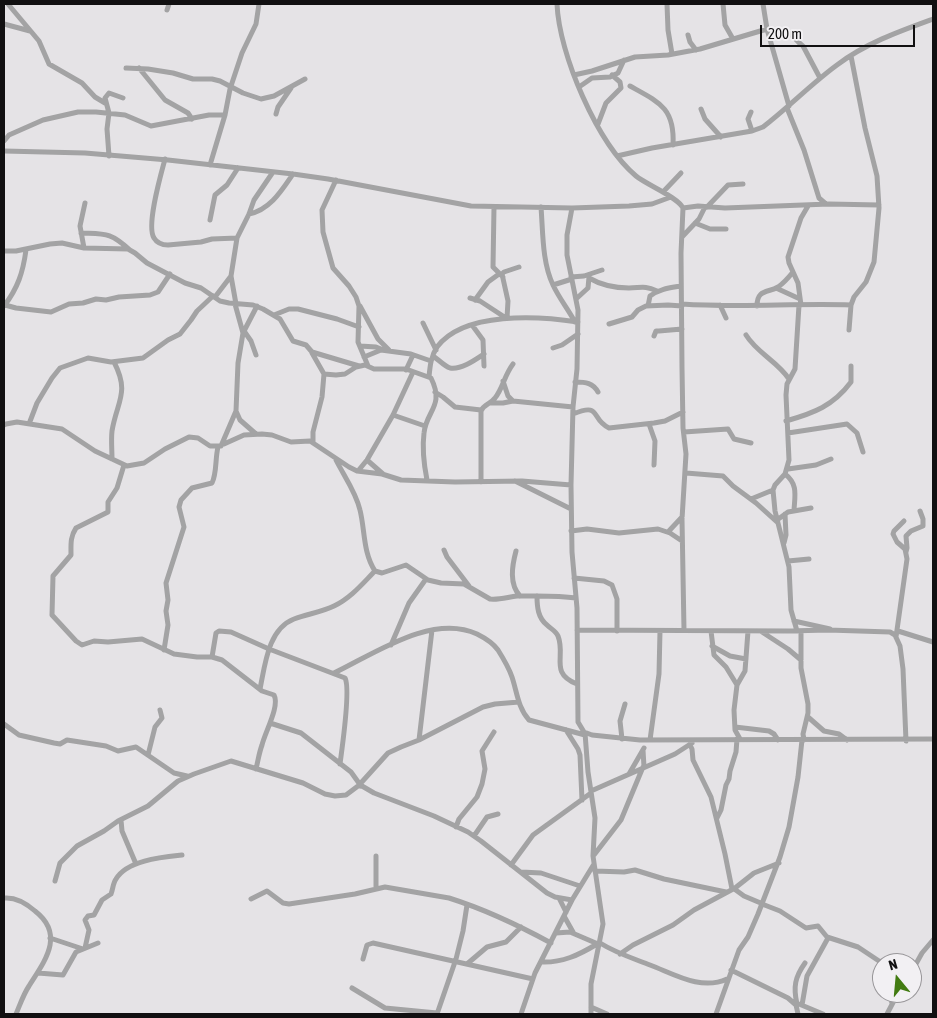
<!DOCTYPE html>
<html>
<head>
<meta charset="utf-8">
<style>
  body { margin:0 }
  #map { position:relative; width:937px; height:1018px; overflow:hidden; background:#e5e3e6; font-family:"Asap Condensed",sans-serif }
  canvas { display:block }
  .frame { position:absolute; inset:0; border:5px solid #111011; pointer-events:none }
  .north { position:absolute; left:872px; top:953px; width:50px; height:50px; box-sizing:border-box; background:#f2f0f3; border:1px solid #989699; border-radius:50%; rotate:343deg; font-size:14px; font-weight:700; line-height:20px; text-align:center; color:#111011 }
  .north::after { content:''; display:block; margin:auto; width:18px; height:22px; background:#427b11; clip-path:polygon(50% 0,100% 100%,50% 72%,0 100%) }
  .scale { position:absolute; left:760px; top:25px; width:155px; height:22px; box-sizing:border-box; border:2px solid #111011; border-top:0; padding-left:6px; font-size:15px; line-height:18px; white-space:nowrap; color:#111011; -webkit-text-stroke:4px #f2f0f3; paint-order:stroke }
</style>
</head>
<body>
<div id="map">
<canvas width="937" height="1018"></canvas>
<div class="frame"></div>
<div class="north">N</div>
<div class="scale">200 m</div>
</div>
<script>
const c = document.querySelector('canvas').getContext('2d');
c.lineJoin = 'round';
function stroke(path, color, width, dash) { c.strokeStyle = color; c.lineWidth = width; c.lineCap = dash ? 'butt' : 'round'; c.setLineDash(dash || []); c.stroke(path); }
stroke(new Path2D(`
  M8 4 39 41 49 64 82 83 95 97 105 103
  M557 4C559 54 597 143 636 176 647 185 678 197 683 208L681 253 682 368 683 428 686 454 682 519 684 630
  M667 4 668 30 672 54
  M723 4 725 25 733 39
  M763 4 767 29 789 106
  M167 10 169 4
  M4 24 30 31
  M688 35 690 42 696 50
  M769 36 789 33C795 37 797 42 803 46L820 78
  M126 68 148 69 173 73 193 79H212L220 81 243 93 261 99 274 96 305 79
  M139 68 165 100 188 113 192 119
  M574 75 592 71 635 57 668 55 700 49 767 29
  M630 86C659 102 675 108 673 145
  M579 87 592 78 610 77 618 73 624 60
  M787 108 804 150 819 198 826 204
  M701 109 705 119 721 137
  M751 112 748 119 752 131
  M276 114 278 107 291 88
  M598 124 606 103 621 88 620 82 612 75
  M4 141 9 135 43 120 78 112H96L125 115 151 126 209 115H225
  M4 151 85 153 168 160 293 174 328 179 471 206 572 208 629 206 652 204 671 197
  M109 156 107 129 109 113 105 98 109 93 123 98
  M617 156 652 148 752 131 763 127C789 107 811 84 837 65 866 43 900 31 933 19
  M165 159C161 174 146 226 154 238 157 243 163 245 168 245L201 242 212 239 237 238
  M210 165 225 115 230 89 242 53 256 24 259 4
  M336 180 322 210 323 232 333 268 349 286 356 297 359 306 358 342 368 366
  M663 192 681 173
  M494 207 493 267 503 277
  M541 207C543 232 542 262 553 285 559 298 568 309 575 322
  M707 207 728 185 743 184
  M572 208 567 235V255L578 310 577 369 573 407 571 485 572 552 577 608 578 722 584 732 592 735 640 740 933 739
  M683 208 698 206 725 208 829 204 879 205
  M249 214C270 210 282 190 293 174
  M210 220 215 195 227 185 238 168
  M695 223 710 229H726
  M81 233C106 234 110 232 130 250
  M682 237 699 219 705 207
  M84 248 80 226 85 203
  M4 251H16L50 244 62 243 84 248 128 249 135 253 147 263 185 283 201 288 220 301 229 303 253 305 263 309 280 319 293 341 306 345 312 352 359 366
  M571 277 584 276 602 270
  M589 278C601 285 615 288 629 288 641 288 644 285 657 291
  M553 285 572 279
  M776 288 800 299
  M215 297 231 276
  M470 298 480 301 506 318
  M576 299 588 288 589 277
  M475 300 488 282 499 274
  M235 304 243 333 238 363 236 411 240 420 256 434
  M236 304 231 276 237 238 249 214 254 200 273 172
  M682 304C738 308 795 303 851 305
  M5 305 16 308 51 312 69 304 83 303 96 299 106 300 119 297 150 295 158 292 170 274
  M720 305 726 318
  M801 305 798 283 789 263 788 257 801 218 808 206
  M4 306C18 288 23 272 26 250
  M360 306 378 339 389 350
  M648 306 650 296C659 289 669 288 681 286
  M757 306C757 289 768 293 778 287 784 283 789 277 793 272
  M274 315 289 309H298L337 319 359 327
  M507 318 508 301 502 274 504 272 519 267
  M423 323 436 350
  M609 324 632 317 638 310 646 306 668 305 682 306
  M472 325 483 340 484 366
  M849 330 851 305 854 297 866 282 874 262 879 208 877 176 865 128 851 56
  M244 331 251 341 256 355
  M243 333 257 306
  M746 335C757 353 777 361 789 379
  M654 336 656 331H659L682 329
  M360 346 376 347 381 349
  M553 348 562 345 578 334
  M312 353 324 374 322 397 313 432V442
  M433 356C438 359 444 366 450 368 461 370 475 360 484 354
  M364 357 381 350 411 354 431 361
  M406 370 413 355
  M324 374 336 375 345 374 356 367 365 365 374 369H406L431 378C445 406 426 411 424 433 422 449 424 465 427 480
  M429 377C430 366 431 356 437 347 464 311 539 316 578 322
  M503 381 508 396 513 401
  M575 382C586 382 593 383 598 392
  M435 392 443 397 455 407 481 410
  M490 403H503L513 401 573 407
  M573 414C602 402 590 419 609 428L654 423 665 421 683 412
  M393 415 425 426
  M786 421C814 413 833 406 851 382V366
  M29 424 37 403 52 378 60 368 88 358 111 362 143 358 168 340 180 334 191 320 197 311 213 296
  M649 424 655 441 654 465
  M4 425 6 424 17 422 62 429 95 451 127 466 144 463 165 449 189 437 198 438 210 446H221L236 411
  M684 432 728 429 734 439 751 443
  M788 433 847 424 857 433 863 452
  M224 444 244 435 262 434 272 435 291 442 310 441 349 467 357 471 382 474 401 480 455 482 522 481 571 485
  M112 459C112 450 111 440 112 431 117 401 130 393 114 362
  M336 460C344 476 356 492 360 510 365 530 363 553 375 571L382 573 406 565 428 580 441 583 464 584 490 599C499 600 508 597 517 596 537 596 556 595 576 598
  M367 460 383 474
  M124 465 117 488 108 502V512L76 528C70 537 71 545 71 555L53 576 52 615 76 641 82 645 94 641 108 642 142 639 174 654 197 657H212L222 660 262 691 274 695C280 706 265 732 262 745 259 753 258 761 256 769
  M788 469 816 465 831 459
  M358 471 367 460 393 415 413 372
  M686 473 723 476 733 486 756 503 777 522
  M785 474C798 484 795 495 794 510
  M515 481 571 509
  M481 482V411C484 404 491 404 495 398 503 388 504 376 513 364
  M751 499 773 490
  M777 520 788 512 811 508
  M571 531 587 529 619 533 658 529 670 533 682 541
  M668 532 682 517
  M784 543 786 535 785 514
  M444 550 447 557 469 586
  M516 551C512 566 509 584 520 596
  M906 552 907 548 906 536 911 531 923 526V519L920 511
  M788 561 809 559
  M574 578 604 581 612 585 617 599V631
  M537 596C537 607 538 618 547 625 551 629 556 631 558 636 566 656 549 673 577 684
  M794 621 830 629
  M577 630 788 631 828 630 890 632 895 635 900 646 903 669 906 741
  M711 631 714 655 726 667 737 685
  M797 631 791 610 789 567 775 511 773 490 775 485 785 474 789 460 786 395 787 384 795 369 799 305
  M801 631V668L808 704V713L803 734 804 740
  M898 631 933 642
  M762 632 788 649 801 660
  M896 637 907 559 905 549 897 542 893 534 894 531 904 521
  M391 645 409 603 426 579
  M712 646 730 656 746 659
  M164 650 168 625 166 611 168 600 166 583 184 527 179 507 181 500 192 488 212 483C217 473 215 459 218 447
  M212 657 216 633 219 631 231 632 269 649 345 678C351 689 342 748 340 764
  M334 673C374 654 432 613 477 634 485 638 493 643 498 650 503 658 509 668 512 677 517 692 518 708 529 720L585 735
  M260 689C265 665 268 629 294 619 307 614 322 612 334 606 351 598 363 583 375 571
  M808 717 824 731 839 734 847 740
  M270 723 301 733 351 772 361 786
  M4 724 19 735 54 743 60 744 67 740 106 746 118 751 136 747 174 773 187 776
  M735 727 769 731 774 734 778 740
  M566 730 578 749 580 755 582 800
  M585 733 588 772 595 818 593 856 603 924 591 984V1014
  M622 739 620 721 625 704
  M740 739 735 730 734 710 737 685 745 671 748 631
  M419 740 432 630
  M650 740 659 674 660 631
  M690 745 692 749 693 760 711 797 725 854 732 889
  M643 750 644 767
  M148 755 155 727 162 718 160 710
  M629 774 644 748
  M360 784 388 753 401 747 419 740 483 707 495 704 519 702
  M591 791 675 754 692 743
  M717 818 721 810 726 785 729 779 730 771 736 752 737 739
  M121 820 122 831 136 864
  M456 827 459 819 477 797 482 784 485 769 482 751 494 732
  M474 836 487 817 498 814
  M594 855 621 820 643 767
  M376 856V888
  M511 865 533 835 591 793
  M595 871 624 872 635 870 664 879 726 892
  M521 872 541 873 580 886
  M55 881 60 863 77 846 104 831 118 821 148 806 178 781 194 774 231 761 303 783 325 794 335 796 346 795 358 786H362L374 793 434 816 468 832 481 841 547 893 555 897 572 900
  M733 888 744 896 763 904
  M4 898C16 897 26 903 35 911 66 935 44 962 29 986 23 995 20 1005 16 1014
  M559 898 566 912
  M251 899 267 891 283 903 289 904 355 894 385 887 449 898C484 909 518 925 551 943
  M762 904 780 911 806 928 818 926 827 937 858 947 882 963
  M564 916 573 932
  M556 933 570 932 598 944
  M50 938 83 949
  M600 943C616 953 632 958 650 965 674 974 701 991 727 979
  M85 948 89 930 85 920 88 916 94 915 102 900 111 894C113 889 113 883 116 879 127 860 163 857 182 855
  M620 954 633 945 673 925 694 910 735 888 754 873 779 863
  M363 959 367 945 373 943 533 979
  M541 962C562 963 579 955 597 944
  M467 964 487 947 506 942 521 927
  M731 970 788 998 796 1005 798 1014
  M912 971 922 953 933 940
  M38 973 63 975 76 952 98 943
  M352 988 385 1008 437 1013
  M889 993 892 1003
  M797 1004C793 987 795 977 805 963
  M799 1004 823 1014
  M802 1005 807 976 828 938
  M591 1007 607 1014
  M437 1014 456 959 463 931 467 905
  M521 1014 535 973 572 900 594 864
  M716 1014 739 950 748 937 758 914 780 857 789 827 798 777 802 740
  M887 1014 898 993`), '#a3a3a4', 5);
</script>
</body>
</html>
